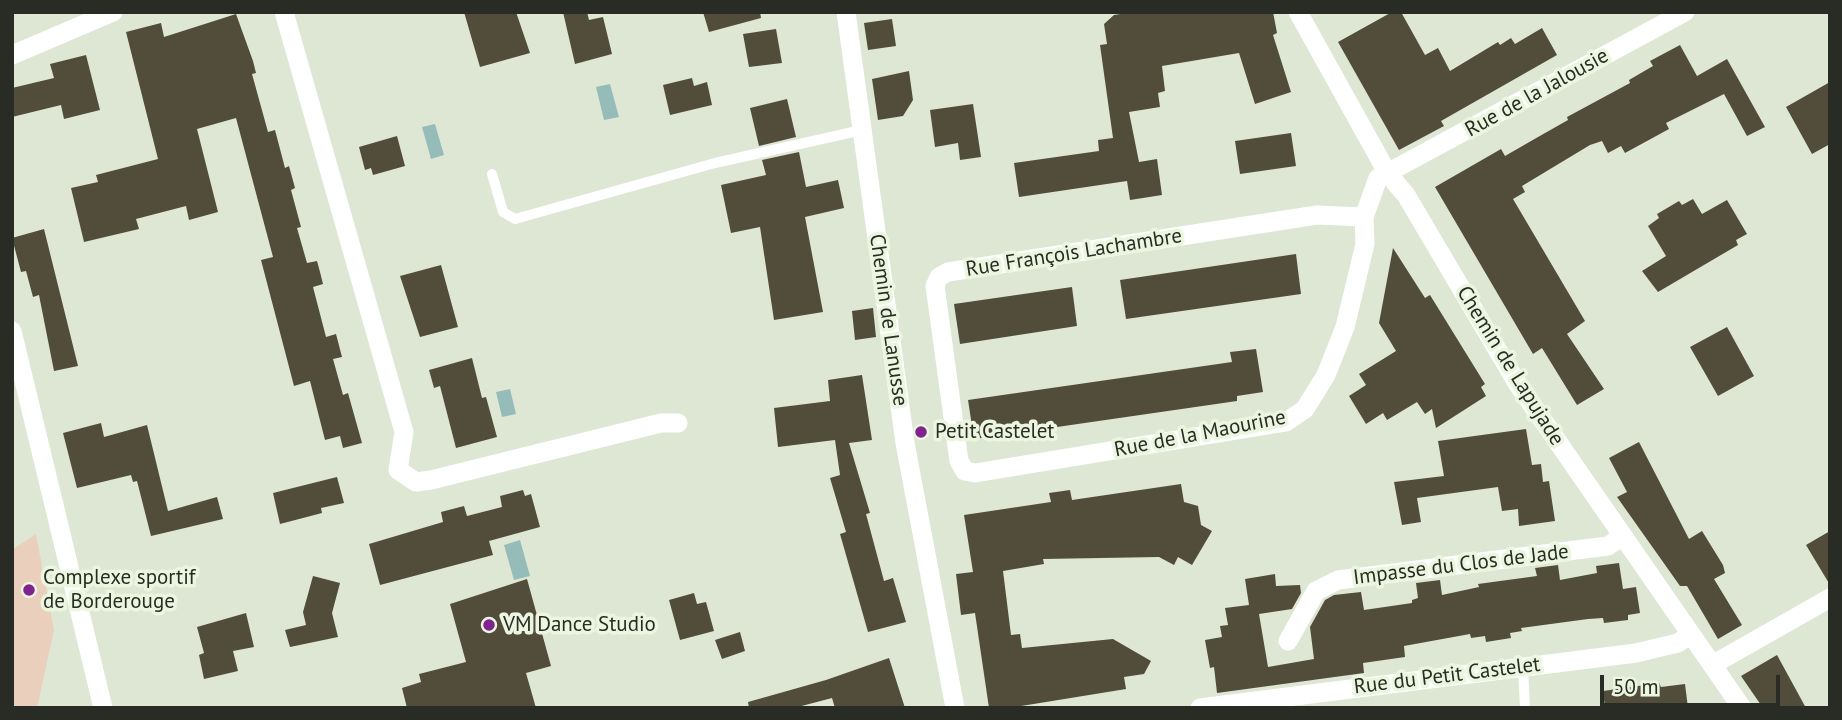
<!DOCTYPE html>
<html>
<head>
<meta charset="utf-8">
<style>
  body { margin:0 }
  #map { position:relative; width:1842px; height:720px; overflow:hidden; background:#dee7d3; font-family:"PT Sans",sans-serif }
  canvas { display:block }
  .frame { position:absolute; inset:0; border:14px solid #282c24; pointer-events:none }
  .scale { position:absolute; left:1600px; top:675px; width:180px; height:32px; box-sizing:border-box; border:4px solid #282c24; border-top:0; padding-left:9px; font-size:21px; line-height:24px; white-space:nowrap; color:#282c24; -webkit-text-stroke:5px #ecf5e0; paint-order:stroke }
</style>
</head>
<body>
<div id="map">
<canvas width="1842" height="720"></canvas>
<div class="frame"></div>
<div class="scale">50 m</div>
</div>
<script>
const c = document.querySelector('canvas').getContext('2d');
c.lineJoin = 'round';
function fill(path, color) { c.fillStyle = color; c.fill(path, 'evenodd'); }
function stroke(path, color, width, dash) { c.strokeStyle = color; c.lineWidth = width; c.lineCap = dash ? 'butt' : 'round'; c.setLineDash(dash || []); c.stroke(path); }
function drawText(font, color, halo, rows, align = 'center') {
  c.font = font + ' "PT Sans",sans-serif'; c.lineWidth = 7; c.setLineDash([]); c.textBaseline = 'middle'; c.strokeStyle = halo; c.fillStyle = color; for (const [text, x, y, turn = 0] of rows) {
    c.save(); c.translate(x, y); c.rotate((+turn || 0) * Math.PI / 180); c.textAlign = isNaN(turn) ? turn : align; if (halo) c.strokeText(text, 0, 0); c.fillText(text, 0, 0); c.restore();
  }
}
fill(new Path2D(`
  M36 534 54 630 37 708H12V550Z`), '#ead0bc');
fill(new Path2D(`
  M610 84 619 117 604 120 596 87Z
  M435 124 444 155 431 159 422 127Z
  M510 389 516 414 502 417 496 392Z
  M520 540 530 576 514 580 504 545Z`), '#96bcba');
fill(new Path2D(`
  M464 12H516L530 53 480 67Z
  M563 12H587L589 20 603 17 612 54 575 64Z
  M703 12H760L761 18 709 32Z
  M1133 12H1273L1277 33 1273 35 1291 92 1255 104 1239 53 1162 66 1165 91 1158 93 1160 107 1129 112 1139 162 1157 159 1162 195 1130 200 1127 181 1019 197 1014 163 1099 151 1098 140 1113 138 1100 45 1107 44 1104 24 1114 15Z
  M1392 12H1401L1425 55 1438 48 1450 71 1498 42 1500 45 1511 38 1515 44 1542 28 1557 55 1441 121 1444 126 1399 150 1338 42Z
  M236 14 253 61 256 73 252 74 268 132 275 130 285 168 289 166 295 188 291 190 301 227 297 228 307 263 317 261 320 272 323 284 313 287 326 337 336 334 342 357 333 359 343 395 348 393 362 443 343 448 340 436 325 440 310 381 294 386 261 260 273 257 236 118 197 129 218 212 189 220 186 206 136 219 139 229 84 242 71 188 98 182 96 175 158 159 126 32 161 23 164 37Z
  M892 19 896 46 868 50 864 23Z
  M776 29 782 63 749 67 743 34Z
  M1680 45 1697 76 1727 59 1765 127 1747 136 1724 94 1666 123 1669 129 1625 153 1621 146 1608 153 1602 141 1590 145 1522 186 1525 192 1513 199 1585 321 1567 334 1604 389 1577 405 1542 348 1533 354 1435 187 1501 149 1505 156 1538 137 1568 120 1567 117 1630 83 1629 80 1653 66 1650 61Z
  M86 55 100 110 64 119 61 105 12 117V88L54 78 50 64Z
  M909 71 913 100 903 116 878 120 872 79Z
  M692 78 694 86 707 82 712 105 670 115 663 85Z
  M1830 82V144L1812 154 1786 107Z
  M787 99 796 137 759 146 750 108Z
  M973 104 981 157 960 160 958 143 935 147 930 110Z
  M1291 133 1296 166 1240 174 1235 141Z
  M397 136 405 166 373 175 371 168 365 170 359 147Z
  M799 152 806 187 838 180 844 208 805 217 823 312 774 320 760 227 731 233 721 185 766 175 762 160Z
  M1693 199 1702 214 1727 200 1747 234 1736 240 1738 245 1658 292 1642 271 1666 256 1648 226 1659 218 1657 214 1679 201 1682 205Z
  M44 229 78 366 54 371 39 295 33 297 26 271 21 272 12 238Z
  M1393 248 1425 298 1430 295 1485 384 1481 387 1486 396 1436 428 1432 409 1425 414 1417 402 1387 420 1383 413 1366 424 1349 396 1366 385 1359 374 1396 351 1379 323Z
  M1296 254 1301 294 1126 319 1120 280Z
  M441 265 458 327 420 337 400 276Z
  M1072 287 1077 326 960 344 954 304Z
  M873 308 876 337 855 340 852 311Z
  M1727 327 1754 376 1718 396 1690 347Z
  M1256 349 1263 392 1237 396V401L974 439 968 400 1232 362 1230 352Z
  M472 358 482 398 486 397 497 437 456 448 440 386 434 388 429 370Z
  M862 375 872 440 849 443 870 513 866 514 884 581 893 578 906 622 868 632 840 534 846 532 830 478 840 475 835 440 778 447 774 408 830 401 828 380Z
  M101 423 104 437 147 425 168 511 217 497 223 519 151 536 137 481 133 482 131 475 77 488 63 433Z
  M1526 429 1532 465 1541 464 1543 482 1549 481 1555 521 1519 526 1518 509 1502 511 1498 487 1417 498 1421 522 1402 525 1394 482 1444 476 1438 441Z
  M1639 442 1689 539 1702 531 1723 565 1725 573 1714 579 1742 625 1718 639 1687 586H1680L1617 497 1627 492 1609 458Z
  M337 477 344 503 321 508 322 513 280 524 273 493Z
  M1181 484 1184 502 1198 506 1201 525 1212 531 1192 565 1178 557 1174 565 1159 557 1043 559 1044 564 1003 571 1011 635 1020 634 1022 648 1113 639 1151 661 1144 674 1124 677 1126 689 1009 708H989L975 613 961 615 956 574 973 572 964 515 1051 502 1049 493 1070 490 1072 500Z
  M523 490 525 496 531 494 540 527 489 541 493 555 380 585 369 544 443 522 441 512 464 506 467 516 502 507 500 496Z
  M1830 531V585L1806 545Z
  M1619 563 1623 589 1636 587 1640 613 1628 615V620L1604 623 1603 618 1588 619 1521 628 1522 631 1510 633 1511 638 1486 642 1485 636 1471 638 1470 634 1404 646 1405 657 1363 663 1364 673 1217 693 1214 667 1210 668 1205 640 1222 637 1220 626 1228 625 1225 608 1249 605 1245 579 1275 574 1276 586 1300 585 1301 593 1292 609 1259 614 1268 667 1314 659 1310 627 1325 600 1334 595 1361 592 1364 610 1412 603V600L1418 598 1416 583 1440 580 1442 595 1479 587 1478 584 1537 576 1535 568 1558 565 1560 580 1597 573 1596 566Z
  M313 576 340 583 332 613 338 637 290 647 285 630 306 625 303 612Z
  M527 579 551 666 526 673 536 708H407L402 688 421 682 419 674 466 662 450 604Z
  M694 593 697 604 706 602 714 631 680 640 669 600Z
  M246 613 254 647 233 651 238 671 204 679 199 655 204 653 197 627Z
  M740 632 745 651 722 659 715 640Z
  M1777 655 1806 708H1763L1741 676Z
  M889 658 905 708H835L832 698 794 708H749L748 702 826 680Z
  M1659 683 1661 687 1685 684 1688 708H1605L1603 691Z`), '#524d3b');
stroke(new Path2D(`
  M492 174 503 212 515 219 715 163 862 130
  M1523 667 1525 708`), '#fff', 10);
stroke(new Path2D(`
  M284 12 404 432 398 470 416 482 431 480 661 423H678
  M846 12 905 443 955 708
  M1298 12 1388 174 1406 195 1517 383 1742 708
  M12 55 113 12
  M1364 217 1317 215 948 272 939 277 935 286 959 461 965 471 975 473 1286 422 1305 409 1326 375 1345 327 1365 244 1364 217 1378 178 1685 12
  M12 331 103 708
  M1288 641 1316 591 1338 580 1608 546 1621 537
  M1712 665 1830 598
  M1200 708 1636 653 1678 643 1691 634`), '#fff', 19);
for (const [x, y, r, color] of [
  [921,432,7,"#81238e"],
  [29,590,7,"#81238e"],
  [489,625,7,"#81238e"]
]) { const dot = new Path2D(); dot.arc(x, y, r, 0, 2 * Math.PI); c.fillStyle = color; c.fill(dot); stroke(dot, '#ecf5e0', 2.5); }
drawText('21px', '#282c24', '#ecf5e0', [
  ["Rue de la Jalousie",1537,93,-29],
  ["Rue François Lachambre",1074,253,-9],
  ["Chemin de Lanusse",888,320,82],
  ["Chemin de Lapujade",1510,366,58],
  ["Rue de la Maourine",1200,434,-11],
  ["Impasse du Clos de Jade",1461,565,-7],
  ["Rue du Petit Castelet",1447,676,-7]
]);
drawText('21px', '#282c24', '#ecf5e0', [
  ["Petit Castelet",935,432],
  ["Complexe sportif",43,578],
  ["de Borderouge",43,602],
  ["VM Dance Studio",503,625]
], 'left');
</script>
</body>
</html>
